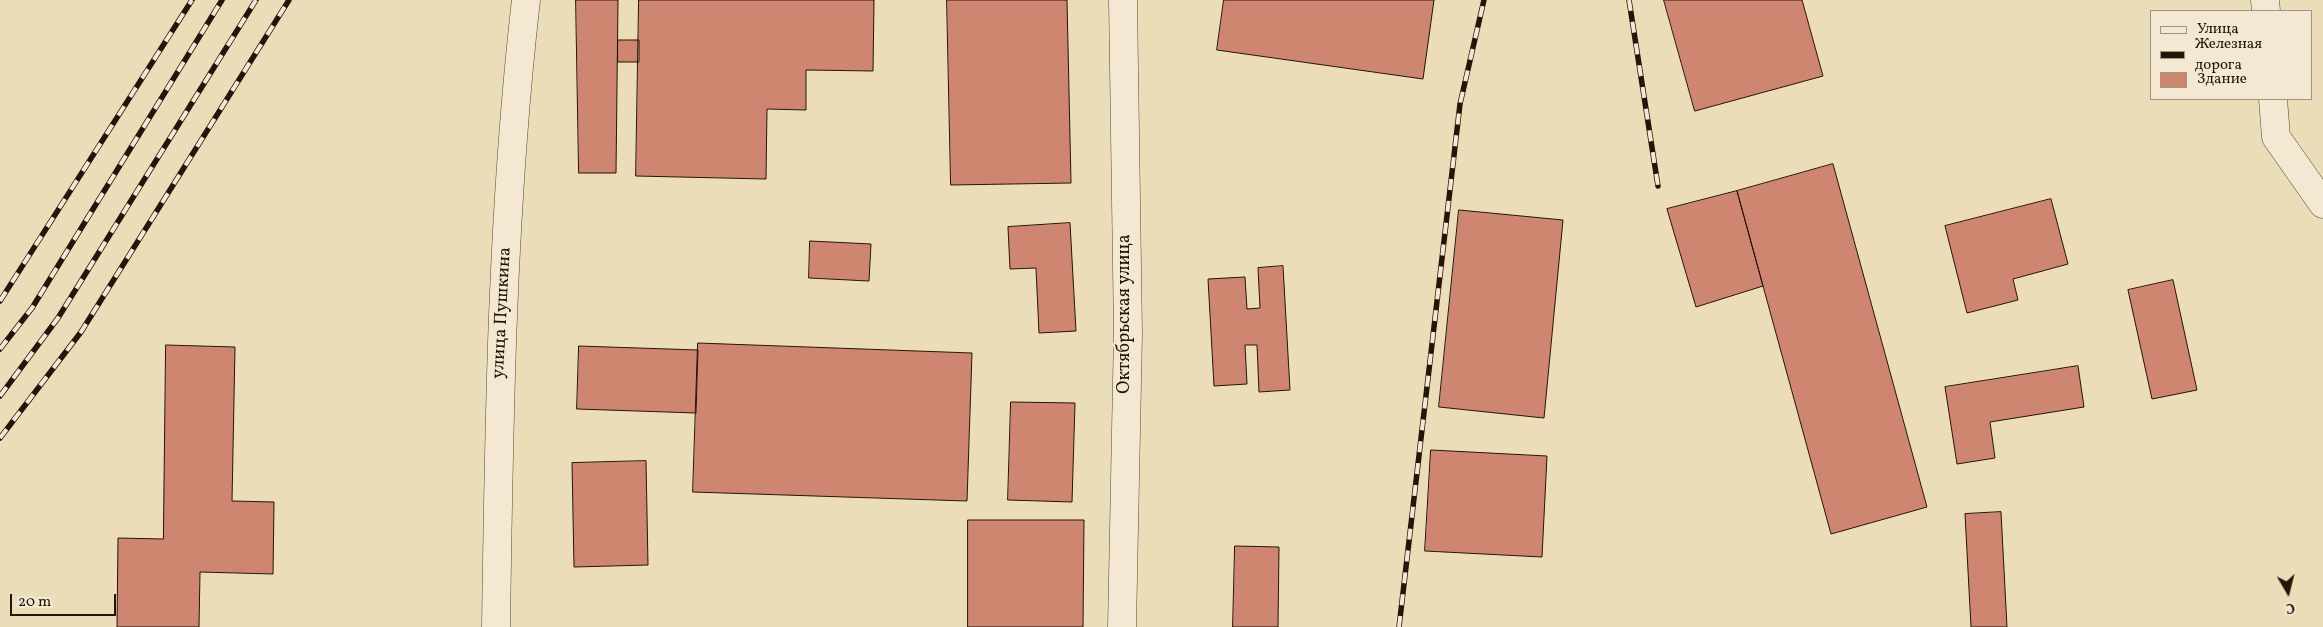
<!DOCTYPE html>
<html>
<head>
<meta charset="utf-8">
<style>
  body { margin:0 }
  #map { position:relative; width:2323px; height:627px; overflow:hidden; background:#ecddb9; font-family:Vollkorn,serif }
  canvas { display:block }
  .legend { position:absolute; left:2150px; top:10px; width:162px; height:90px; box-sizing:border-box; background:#f3e9d2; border:1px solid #a09482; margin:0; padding:6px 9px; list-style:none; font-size:15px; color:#231509 }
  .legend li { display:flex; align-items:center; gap:10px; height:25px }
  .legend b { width:25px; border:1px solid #a09482 }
  .north { position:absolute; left:2263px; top:567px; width:50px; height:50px; -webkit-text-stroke:4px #f3e9d2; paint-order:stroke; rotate:172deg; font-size:14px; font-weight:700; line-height:20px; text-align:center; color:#231509 }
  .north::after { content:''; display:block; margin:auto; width:18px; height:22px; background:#231509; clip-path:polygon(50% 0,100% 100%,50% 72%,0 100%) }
  .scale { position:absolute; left:10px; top:594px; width:106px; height:22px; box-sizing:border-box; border:2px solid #231509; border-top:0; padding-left:6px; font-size:15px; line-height:18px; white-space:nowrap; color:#231509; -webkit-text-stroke:4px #f3e9d2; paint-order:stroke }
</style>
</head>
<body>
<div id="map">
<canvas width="2323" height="627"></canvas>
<ul class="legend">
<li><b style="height:6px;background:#f3e9d2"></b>Улица</li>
<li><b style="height:6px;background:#231509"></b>Железная дорога</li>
<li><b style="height:14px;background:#cf8670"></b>Здание</li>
</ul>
<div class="north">С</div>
<div class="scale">20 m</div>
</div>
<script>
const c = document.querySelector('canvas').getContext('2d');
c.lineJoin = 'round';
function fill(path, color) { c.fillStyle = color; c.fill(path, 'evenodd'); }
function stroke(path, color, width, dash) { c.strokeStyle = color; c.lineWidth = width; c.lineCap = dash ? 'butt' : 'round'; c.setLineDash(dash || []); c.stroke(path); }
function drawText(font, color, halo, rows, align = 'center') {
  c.font = font + ' Vollkorn,serif'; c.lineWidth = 4; c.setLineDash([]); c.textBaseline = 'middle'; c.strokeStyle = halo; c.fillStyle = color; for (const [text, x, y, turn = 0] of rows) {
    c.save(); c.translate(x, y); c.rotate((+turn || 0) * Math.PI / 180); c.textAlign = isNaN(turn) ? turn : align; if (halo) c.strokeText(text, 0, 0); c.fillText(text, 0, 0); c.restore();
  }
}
const building = new Path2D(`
  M576 0H618L616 173H579Z
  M639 0H874L873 71 806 70V110L767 109 766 179 636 176Z
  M947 0H1067L1071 183 951 185Z
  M1224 0H1434L1423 79 1217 50Z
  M1664 0H1802L1823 76 1695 111Z
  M618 40H639V62H618Z
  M1833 164 1927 507 1831 534 1737 191Z
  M1737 191 1763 286 1696 307 1667 209Z
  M2051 199 2068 264 2013 279 2018 300 1967 313 1945 226Z
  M1459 210 1563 220 1544 418 1439 407Z
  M1070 223 1076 331 1039 333 1036 268 1010 269 1008 227Z
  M810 241 871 244 869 281 809 278Z
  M1283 266 1290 390 1259 392 1257 345H1245L1247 384 1214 386 1208 279 1245 277 1247 309 1260 308 1258 268Z
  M2173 280 2197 390 2152 399 2128 290Z
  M698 343 972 353 967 501 693 492Z
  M166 345 235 347 232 501 274 502 273 574 200 572 199 627H117L118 538 163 539Z
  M579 346 698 350 696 413 577 409Z
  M2078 366 2084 407 1990 422 1995 458 1957 464 1945 387Z
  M1011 402 1075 403 1072 502 1008 500Z
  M1431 450 1547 456 1542 557 1425 551Z
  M646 461 648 565 574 567 572 463Z
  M2001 512 2007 627H1971L1965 514Z
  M968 520H1084L1083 627H968Z
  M1235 546 1279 547 1278 627H1233Z`);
fill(building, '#cf8670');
stroke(building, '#231509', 1);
const minor = new Path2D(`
  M2265 0 2266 11
  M2273 99 2276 137 2323 204
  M496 627C499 418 502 208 526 0
  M1122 627 1128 333 1123 0`);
stroke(minor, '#554735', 29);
stroke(minor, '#f3e9d2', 28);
const rail = new Path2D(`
  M1629 0 1658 186
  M0 301 192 0
  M0 349 32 308 222 0
  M0 396 58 318 256 0
  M0 438 81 332 289 0
  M1399 627 1460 104 1484 0`);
stroke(rail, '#231509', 5.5);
stroke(rail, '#f3e9d2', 4, [11]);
drawText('18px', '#231509', '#f3e9d2', [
  ["улица Пушкина",503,313,-87],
  ["Октябрьская улица",1126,314,-90]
]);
</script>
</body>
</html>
